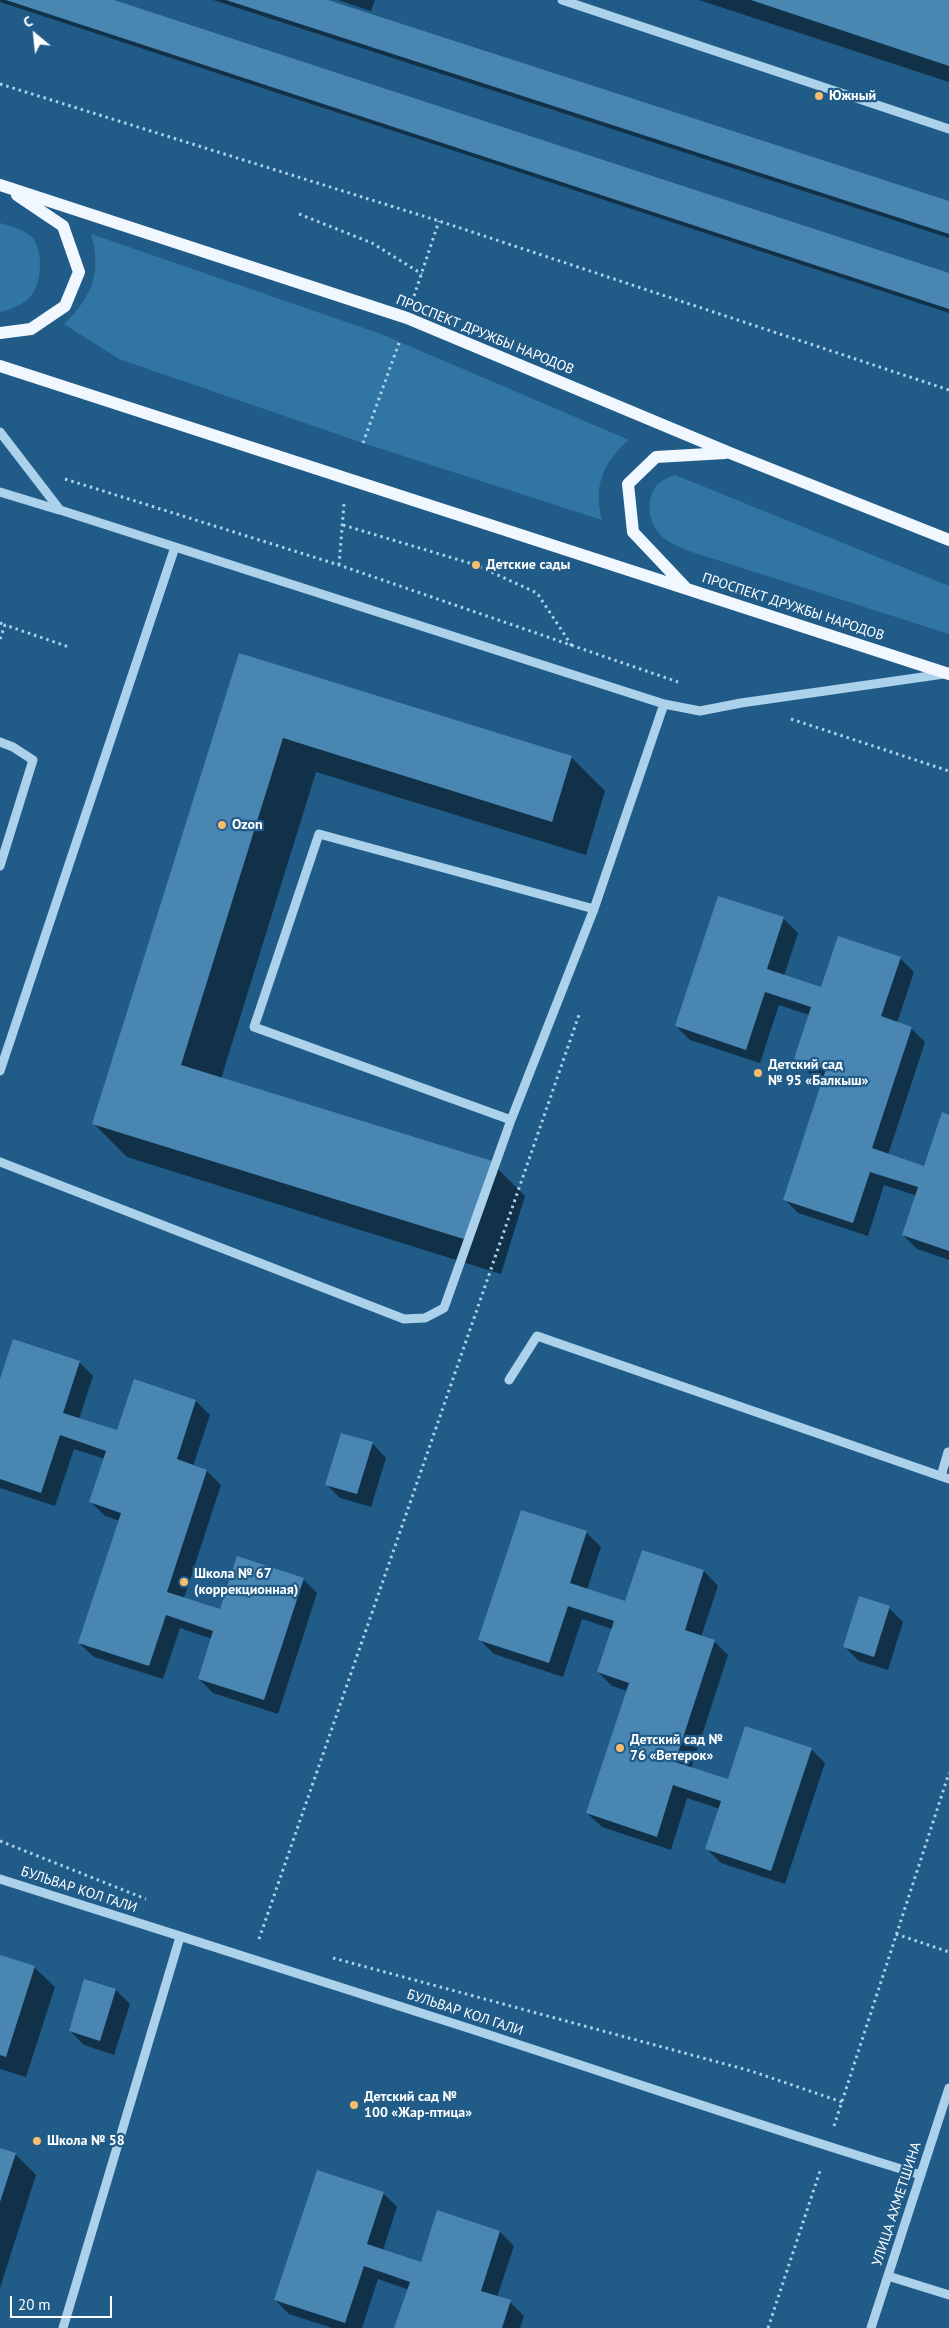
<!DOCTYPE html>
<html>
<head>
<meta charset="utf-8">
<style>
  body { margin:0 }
  #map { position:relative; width:949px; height:2328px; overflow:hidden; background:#215c89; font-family:"PT Sans",sans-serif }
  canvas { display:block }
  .north { position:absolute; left:10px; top:10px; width:50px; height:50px; -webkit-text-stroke:4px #215c89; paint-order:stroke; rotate:332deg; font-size:14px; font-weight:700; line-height:20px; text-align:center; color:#fff }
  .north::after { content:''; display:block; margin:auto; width:18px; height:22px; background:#fff; clip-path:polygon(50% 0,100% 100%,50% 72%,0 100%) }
  .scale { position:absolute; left:10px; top:2296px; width:102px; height:22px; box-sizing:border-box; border:2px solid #fff; border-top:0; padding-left:6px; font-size:15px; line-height:18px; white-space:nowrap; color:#fff; -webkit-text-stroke:4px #215c89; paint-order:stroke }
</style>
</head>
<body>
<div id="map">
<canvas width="949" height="2328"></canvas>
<div class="north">С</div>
<div class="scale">20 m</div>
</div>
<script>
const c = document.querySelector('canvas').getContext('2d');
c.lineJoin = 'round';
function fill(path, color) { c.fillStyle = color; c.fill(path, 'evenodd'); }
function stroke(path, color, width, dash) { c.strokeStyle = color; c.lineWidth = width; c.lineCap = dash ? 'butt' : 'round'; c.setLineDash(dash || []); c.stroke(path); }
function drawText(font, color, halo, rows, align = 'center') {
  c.font = font + ' "PT Sans",sans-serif'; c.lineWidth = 4.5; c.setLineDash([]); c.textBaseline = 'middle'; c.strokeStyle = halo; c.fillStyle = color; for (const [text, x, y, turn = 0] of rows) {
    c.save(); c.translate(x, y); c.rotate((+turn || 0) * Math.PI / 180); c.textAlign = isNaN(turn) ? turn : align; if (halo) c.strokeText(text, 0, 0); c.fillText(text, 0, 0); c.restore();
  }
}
fill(new Path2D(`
  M0 223C11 226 23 229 32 237 43 249 42 280 33 293 27 303 11 310 0 312Z
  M91 234 381 334 629 440C603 462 593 486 602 520L363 443 119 359 64 324C92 297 102 272 91 234Z
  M675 475 949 586V634L689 551C681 547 671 544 664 538 649 527 644 499 657 485 662 480 668 477 675 475Z`), '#3175a4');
fill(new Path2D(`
  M0 0H110L949 275V313L0 2Z
  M213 0H323L949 202V238Z
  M338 0H375L371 11Z
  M699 0H949V82Z
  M239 655 571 757 605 791 586 855 316 772 221 1079 491 1162 525 1196 501 1274 127 1157 93 1123Z
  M718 897 784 919 798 933 784 976 822 989 900 958 914 972 897 1023 911 1028 925 1042 888 1155 925 1167 949 1116V1260L917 1249 903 1235 917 1196 884 1185 868 1236 798 1213 784 1199 824 1078 809 1073 795 1059 809 1015 779 1005 760 1063 690 1040 676 1026Z
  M79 1362 93 1376 79 1419 118 1432 135 1381 196 1401 210 1415 193 1466 207 1471 221 1485 184 1598 221 1610 303 1579 317 1593 278 1714 213 1693 199 1679 212 1639 180 1628 163 1679 94 1657 79 1643 120 1521 105 1516 91 1502 105 1459 74 1449 55 1506 0 1488V1383Z
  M372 1443 386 1458 371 1507 340 1498 326 1484Z
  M522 1511 587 1533 601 1547 587 1590 626 1603 642 1552 704 1571 718 1586 701 1637 714 1641 728 1655 691 1769 728 1781 811 1749 825 1763 785 1884 721 1863 707 1849 720 1809 687 1798 671 1850 602 1827 587 1813 627 1691 612 1686 598 1672 612 1629 582 1619 563 1677 494 1654 480 1640Z
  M889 1608 903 1622 888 1670 859 1661 845 1647Z
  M0 1956 34 1967 55 1987 26 2077 0 2069Z
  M116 1990 130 2004 114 2055 84 2045 70 2031Z
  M0 2149 15 2154 36 2175 0 2288Z
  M383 2193 397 2207 383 2250 422 2263 438 2212 500 2232 514 2246 497 2297 510 2302 524 2316 520 2328H396L409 2290 378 2279 362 2328H332L289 2314 275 2300Z`), '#0007');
fill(new Path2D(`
  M6 0H114L949 273V309Z
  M226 0H328L949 201V234Z
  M751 0H949V66Z
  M239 653 572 756 552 822 283 738 181 1065 492 1161 467 1240 92 1124Z
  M718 896 784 917 767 969 821 987 838 936 901 957 881 1016 912 1027 872 1148 924 1166 942 1112 949 1115V1251L902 1235 918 1187 870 1172 853 1223 783 1200 826 1069 794 1059 811 1007 765 992 746 1050 675 1026Z
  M13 1339 80 1361 63 1413 117 1430 134 1379 196 1400 177 1459 207 1470 167 1592 220 1609 237 1556 304 1578 264 1700 198 1679 213 1631 166 1615 149 1666 78 1643 121 1513 89 1502 106 1451 60 1435 41 1493 0 1479V1379Z
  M341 1433 373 1442 357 1494 325 1485Z
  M521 1510 587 1531 570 1583 625 1601 642 1550 704 1570 685 1630 715 1640 675 1762 728 1779 745 1726 812 1748 771 1871 705 1849 721 1801 673 1785 657 1837 586 1813 629 1683 597 1672 614 1621 568 1606 549 1663 478 1640Z
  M859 1596 890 1606 874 1657 843 1647Z
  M0 1955 35 1966 6 2057 0 2055Z
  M84 1979 116 1989 100 2041 69 2031Z
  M0 2148 16 2153 0 2202Z
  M317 2170 384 2192 367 2244 421 2262 437 2210 500 2231 481 2291 511 2300 502 2328H394L410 2282 364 2266 345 2323 274 2300Z`), '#4986b1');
stroke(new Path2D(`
  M0 84 439 221 949 390
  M299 214 372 243 422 274
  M414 296 439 221
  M363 443 399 343
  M65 479 339 565 678 682
  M343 525 476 565 537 593 572 646
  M339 565 344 504
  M0 623 5 625
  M0 639 5 625 69 647
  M791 719 949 771
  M0 1841 146 1899
  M896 1934 949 1952
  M259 1939 580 1012
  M333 1958 751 2071 842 2102
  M834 2126 949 1773
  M768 2328 821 2168`), '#acd1ea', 3, [2.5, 4]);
stroke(new Path2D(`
  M562 0 949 129
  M0 432 60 510 664 704 700 711 741 703 944 674
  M0 492 59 510
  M0 742 13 747 33 760 0 866
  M594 909 319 834 254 1027 511 1120 594 909 664 704
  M0 1071 175 547
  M0 1162 404 1319 425 1318 444 1308 511 1120
  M509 1380 537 1336 949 1479
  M941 1476 948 1452
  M0 1879C156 1929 312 1977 468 2028 619 2077 769 2129 921 2175
  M888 2276 949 2295
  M63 2328 180 1937
  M871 2328 949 2088`), '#acd1ea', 9);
stroke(new Path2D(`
  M0 185 407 318 730 453 949 540
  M0 333 31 329 65 306 79 272 63 226 17 195
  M0 366 949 674
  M685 587 633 532 628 484 656 457 725 453`), '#f0f7fe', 12);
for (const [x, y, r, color] of [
  [819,96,5,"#f7bc6d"],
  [476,565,5,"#f7bc6d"],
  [222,825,5,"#f7bc6d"],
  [758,1073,5,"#f7bc6d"],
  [184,1582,5,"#f7bc6d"],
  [620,1748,5,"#f7bc6d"],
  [354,2105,5,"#f7bc6d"],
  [37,2141,5,"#f7bc6d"]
]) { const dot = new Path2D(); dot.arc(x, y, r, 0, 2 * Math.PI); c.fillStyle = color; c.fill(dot); stroke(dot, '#215c89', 2); }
drawText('bold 14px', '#fff', '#215c89', [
  ["Южный",829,96],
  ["Детские сады",486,565],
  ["Ozon",232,825],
  ["Детский сад",768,1065],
  ["№ 95 «Балкыш»",768,1081],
  ["Школа № 67",194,1574],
  ["(коррекционная)",194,1590],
  ["Детский сад №",630,1740],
  ["76 «Ветерок»",630,1756],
  ["Детский сад №",364,2097],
  ["100 «Жар-птица»",364,2113],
  ["Школа № 58",47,2141]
], 'left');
drawText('14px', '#fff', '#215c89', [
  ["ПРОСПЕКТ ДРУЖБЫ НАРОДОВ",485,335,22],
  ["ПРОСПЕКТ ДРУЖБЫ НАРОДОВ",793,607,18],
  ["БУЛЬВАР КОЛ ГАЛИ",79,1890,18],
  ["БУЛЬВАР КОЛ ГАЛИ",465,2013,18],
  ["УЛИЦА АХМЕТШИНА",897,2204,-72]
]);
</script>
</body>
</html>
